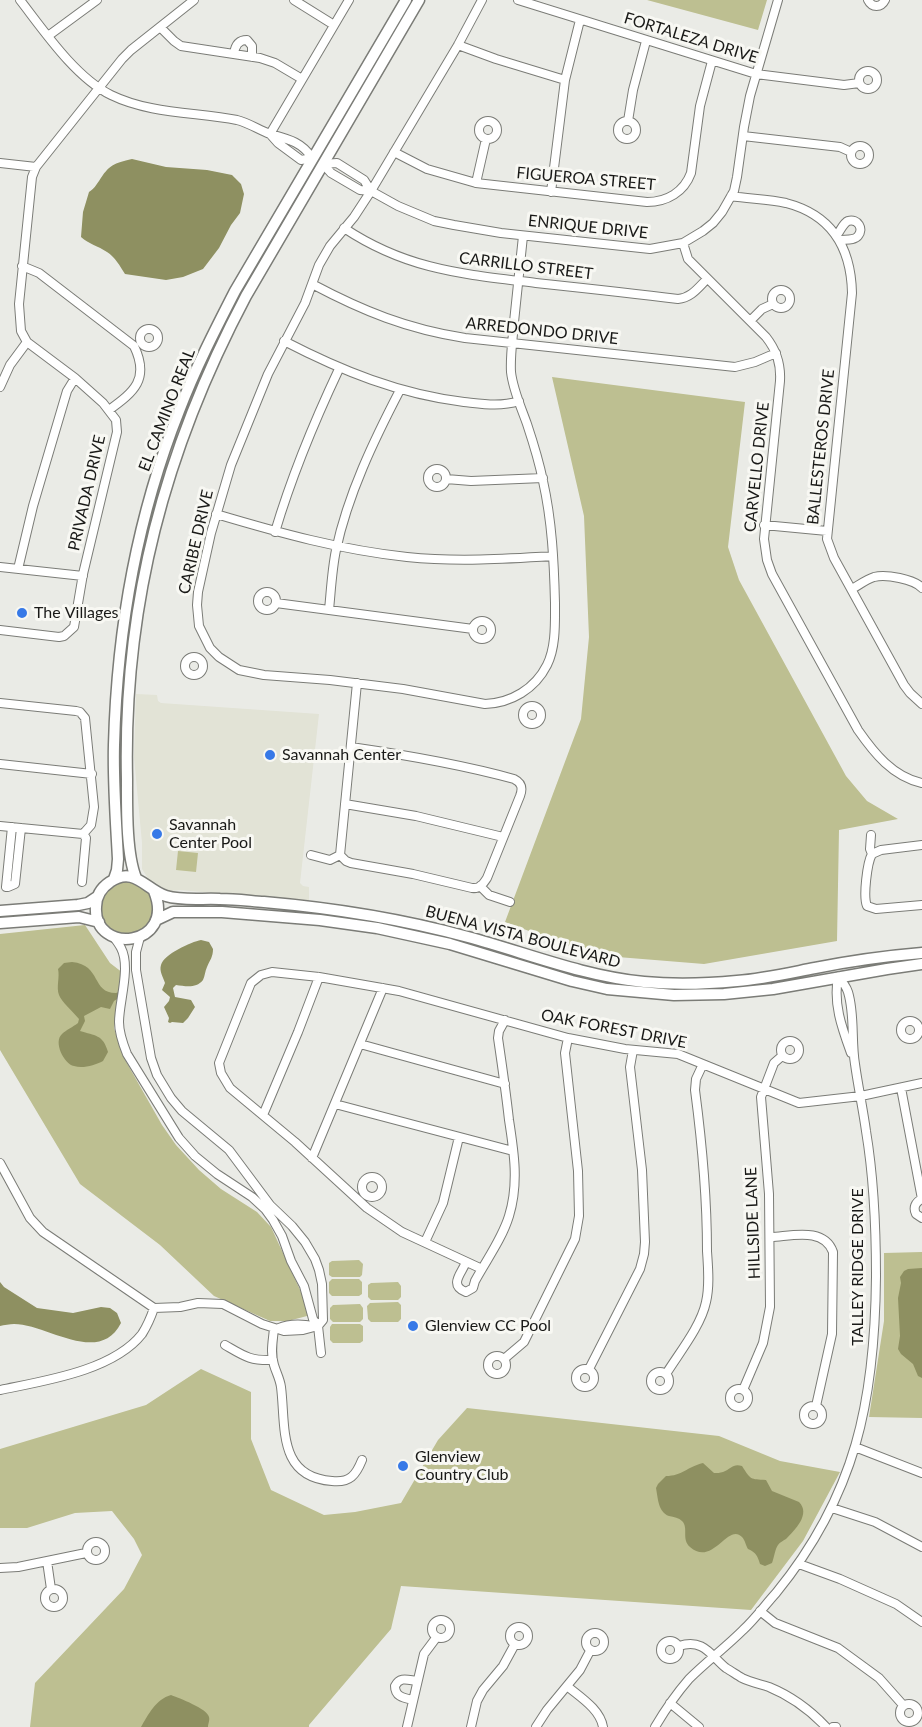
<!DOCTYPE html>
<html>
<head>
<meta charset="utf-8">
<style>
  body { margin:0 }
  canvas { display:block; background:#eaebe6 }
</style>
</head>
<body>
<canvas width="922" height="1727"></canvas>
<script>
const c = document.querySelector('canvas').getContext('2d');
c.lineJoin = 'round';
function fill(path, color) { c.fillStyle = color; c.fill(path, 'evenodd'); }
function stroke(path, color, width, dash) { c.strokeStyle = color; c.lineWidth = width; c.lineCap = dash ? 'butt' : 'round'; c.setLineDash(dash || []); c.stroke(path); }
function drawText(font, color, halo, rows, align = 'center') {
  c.font = font + ' Lato,sans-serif'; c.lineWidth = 6; c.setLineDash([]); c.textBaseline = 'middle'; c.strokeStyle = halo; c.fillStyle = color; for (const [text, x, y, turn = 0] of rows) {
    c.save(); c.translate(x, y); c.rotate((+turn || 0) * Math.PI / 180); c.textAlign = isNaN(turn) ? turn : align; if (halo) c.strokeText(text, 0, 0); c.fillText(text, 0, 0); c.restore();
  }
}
fill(new Path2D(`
  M136 694 157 695 158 701 161 703 319 714 300 883 303 886 309 887V901L179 890 164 892 149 880 142 869V843L134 757Z`), '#e2e3d6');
fill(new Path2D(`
  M647 0H767L758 30Z
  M552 377 745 402 728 547 739 580 846 776 867 801 898 819 839 830 837 941 704 964 593 955 505 922 581 719 589 637 584 516Z
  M178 851 198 853 196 872 176 870Z
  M124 881C171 883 155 944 121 933 117 932 112 931 108 928 104 924 103 921 102 916 97 894 106 889 124 881Z
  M85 925 110 963 123 973 114 1028 124 1058 162 1125 176 1145 199 1170 221 1189 257 1212 271 1227 307 1305V1316L288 1321H270L214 1296 160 1245 80 1184 0 1050V934Z
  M922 1252V1418L869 1417 884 1321V1253Z
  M359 1260 363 1264 362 1275 360 1277H332L329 1275V1263L332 1261Z
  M332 1279H359L362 1282V1294L359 1296H332L329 1293V1282Z
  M398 1282 401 1286V1297L398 1300H371L368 1297V1285L371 1283Z
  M398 1302 401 1305V1319L398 1322H371L368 1319 367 1306 370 1303Z
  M360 1304 363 1308V1319L360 1322H333L330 1319V1308L333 1305Z
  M332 1324H360L363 1326V1341L360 1343H333L330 1340V1327Z
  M201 1369 251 1392V1439L271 1490 324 1515 355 1512 401 1503 438 1440 467 1408 719 1436 780 1461 840 1472 803 1541 751 1610 401 1586 391 1629 309 1725V1727H30L35 1683 124 1589 142 1555 134 1539 112 1511 75 1513 27 1528H0V1449L146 1405Z`), '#bdbf91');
fill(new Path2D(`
  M132 159 166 167 207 170 232 175 241 184 244 194 240 213 231 225 219 248 203 269 183 277 166 280 125 274C120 266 115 257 107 252 98 246 89 244 81 237L83 212 89 192C94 189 96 185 99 181 109 165 114 163 132 159Z
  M201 940 209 942 213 949C213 957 210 960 207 967 205 971 205 976 203 980 196 989 185 986 176 985L173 988 175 997 191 1000 195 1007 188 1018 183 1023 172 1022 170 1023 168 1022 169 1018 164 1007 169 1001 170 997 162 990 165 983C163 977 159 971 161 965 164 954 191 942 201 940Z
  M72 962C102 965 91 993 116 993L119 992 117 999 114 1001 110 1009 101 1007 84 1016 85 1021 80 1031C95 1036 103 1034 108 1052L103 1061C95 1065 83 1069 74 1066 64 1064 53 1042 62 1034 66 1030 73 1027 78 1023L79 1019C74 1013 61 1001 59 995 56 987 60 977 58 969L64 963Z
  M922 1268V1378L918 1376 913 1364 901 1354 898 1349 900 1336 898 1298 901 1283 900 1277 904 1271 908 1269Z
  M0 1282 4 1287 37 1308 73 1313 101 1307 110 1308 117 1313 121 1323C99 1366 47 1324 14 1324 10 1324 4 1325 0 1326Z
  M703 1463 714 1473C717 1473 720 1473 723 1472 731 1469 733 1463 742 1466 751 1480 750 1479 766 1480L772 1491 799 1502C811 1514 795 1530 786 1539 783 1541 780 1542 778 1545 775 1549 774 1558 772 1563L765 1566 760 1564C758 1557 756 1552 748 1549 746 1546 745 1540 742 1537 728 1522 713 1567 690 1547 681 1539 689 1528 682 1521 679 1518 674 1517 669 1516 658 1512 658 1498 656 1488L658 1484 666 1476C682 1476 687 1467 703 1463Z
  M171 1695C179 1698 208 1709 209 1717 210 1720 208 1724 208 1727H141C148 1715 156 1699 171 1695Z`), '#8e9061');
const minor = new Path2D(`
  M20 0C44 31 75 77 111 95 150 114 195 112 237 120 249 123 259 130 270 134 288 139 302 142 312 158L301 160 278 143 270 134
  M294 0 334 25
  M482 0 458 45 371 191 354 217 330 246 319 265 305 303 268 374 231 465 211 533 198 592 197 605 199 626 210 648 219 657 239 670 264 675 330 680 403 689 485 704C511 703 535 689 547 665 556 647 555 623 555 603 554 562 552 521 543 481 539 461 533 442 527 424 521 407 513 390 511 372 510 355 513 338 514 322 517 293 520 264 523 236
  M518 0 756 74 844 85 859 83
  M868 0C872 8 881 8 885 0
  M160 27 174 41 181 46 260 58 275 63 302 79
  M48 36 97 0
  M458 45 496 59 565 80
  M234 54C235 46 238 40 247 40L252 46V57
  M859 80a9 9 0 1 1 18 0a9 9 0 1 1-18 0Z
  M618 130a9 9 0 1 1 18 0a9 9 0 1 1-18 0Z
  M479 130a9 9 0 1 1 18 0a9 9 0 1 1-18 0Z
  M628 121 633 90 646 41
  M270 134 349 0
  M743 136 840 147 851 152
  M851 155a9 9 0 1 1 18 0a9 9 0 1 1-18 0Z
  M394 152 427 169 476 183 647 202C667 202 684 192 691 173L700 106 712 61
  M0 163 36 167
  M323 164 331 173 360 190 371 191 398 206 434 221 454 225 501 233 650 249 683 243 703 231 713 223 722 212 734 191 737 177 744 127 750 96 778 0
  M323 164 337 163 364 180 371 191
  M476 183 486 139
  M551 192 565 80 580 20
  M731 196C749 199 768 199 786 203 832 215 851 248 852 293L827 539 834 558 904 685 910 693 922 704
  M344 228C407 270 463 274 536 283 583 288 630 293 678 299 691 298 698 288 707 279
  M836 236C840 232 843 223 848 221 858 218 864 229 858 236 854 241 845 239 839 240
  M683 243 688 259 766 337C777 351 781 364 780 381L764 539 767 560 772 574 858 730C874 753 893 777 922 783
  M22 266 39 273 134 346C150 379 134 392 109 410
  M312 284C363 311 407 329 465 338L735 367 755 362 776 353
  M772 299a9 9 0 1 1 18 0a9 9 0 1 1-18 0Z
  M750 321 762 309 773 304
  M140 338a9 9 0 1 1 18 0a9 9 0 1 1-18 0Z
  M284 341C342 371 399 394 464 402 483 404 500 407 519 401
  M0 387 10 365 27 342
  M428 478a9 9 0 1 1 18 0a9 9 0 1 1-18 0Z
  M446 479 471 481 543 478
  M216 514C280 533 341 550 407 557 456 562 505 559 553 556
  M764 525 827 531
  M275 532C292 475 314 422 339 369
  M0 567 83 576
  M18 569 33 506 67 391 75 378
  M852 589C859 585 867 579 874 577 886 574 914 579 922 588
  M258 601a9 9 0 1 1 18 0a9 9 0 1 1-18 0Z
  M276 603 473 629
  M329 610C331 590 332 569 336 550 348 494 374 440 400 390
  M473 630a9 9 0 1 1 18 0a9 9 0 1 1-18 0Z
  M0 630 59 637 64 636 74 627 83 574 117 432 116 420 103 403 75 378 27 342 21 331 19 304 32 177 36 167 122 59 131 50 194 0
  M185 666a9 9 0 1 1 18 0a9 9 0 1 1-18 0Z
  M0 703 76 711 80 712 85 718 94 807 91 825 83 834 0 826
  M523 715a9 9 0 1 1 18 0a9 9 0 1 1-18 0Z
  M351 747C406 755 460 764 514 779 522 783 523 788 520 796L487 878C483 884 480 889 472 888L413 874 351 863 346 861 340 855 357 683
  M0 764 92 774
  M345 804 416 816 503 837
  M12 827 6 887H8L15 884 21 828
  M871 835 870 849 872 854C867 863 863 897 867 906L876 909 922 905
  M872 854 881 850 922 845
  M311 855 330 860 340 855
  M82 882 86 838 83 834
  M480 886 489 895 510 902
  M113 936C116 940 119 944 121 948 131 967 119 1002 119 1022 119 1033 123 1044 127 1054L179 1138 195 1156 217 1174 252 1197 265 1209 273 1220 282 1236 291 1261 304 1286 313 1319 318 1326 321 1353
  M140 937 136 952V970L151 1058 157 1075 171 1098 182 1111 229 1150 270 1205 292 1226 305 1242 315 1259 319 1270 322 1284 323 1320 318 1326
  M838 977C833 1004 842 1028 851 1053
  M901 1030a9 9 0 1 1 18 0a9 9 0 1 1-18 0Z
  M781 1050a9 9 0 1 1 18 0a9 9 0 1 1-18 0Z
  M360 1044 505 1084
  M901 1088 922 1199
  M335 1104 513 1151
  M263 1115 298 1032 319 977
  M312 1158 383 988
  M0 1163 30 1218 43 1232 154 1308 180 1307 198 1303 223 1304 262 1324 284 1331 303 1330 318 1326
  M362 1187a10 10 0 1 1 20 0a10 10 0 1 1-20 0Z
  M922 1199C915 1202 913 1208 916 1214L922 1218
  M771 1237C792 1236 824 1227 833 1252L832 1334 816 1406
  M425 1242 443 1203 459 1137
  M466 1262C462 1273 448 1285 466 1292L473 1288 475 1281C487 1259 502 1239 509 1216 519 1184 514 1152 509 1120 506 1093 502 1065 498 1038L499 1031 505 1020
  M482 1269 402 1232 367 1208 295 1142 230 1088 221 1073 219 1063 251 983 261 975 272 972 319 977 399 991 568 1038 625 1049 678 1054 799 1103 861 1096 922 1083
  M274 1328C273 1341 270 1352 274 1365 276 1372 280 1379 281 1387 286 1426 277 1477 332 1481 350 1483 356 1475 362 1460
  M279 1328C290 1323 302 1324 314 1326
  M225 1345C244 1356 250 1361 273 1360
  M488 1365a9 9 0 1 1 18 0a9 9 0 1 1-18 0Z
  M504 1359 524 1342 575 1239 579 1216 578 1171 565 1053 568 1038
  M576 1378a9 9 0 1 1 18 0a9 9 0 1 1-18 0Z
  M589 1369 640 1269 644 1254 645 1242 642 1170 630 1067 633 1050
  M651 1381a9 9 0 1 1 18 0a9 9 0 1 1-18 0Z
  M666 1374C679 1353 701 1326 706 1302 710 1285 708 1267 707 1251 707 1197 702 1143 695 1090L696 1079 703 1064
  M730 1398a9 9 0 1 1 18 0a9 9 0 1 1-18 0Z
  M0 1390C43 1381 113 1371 142 1334 147 1326 151 1317 154 1308
  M743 1390 763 1343 770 1307 769 1194 761 1097 774 1063 782 1056
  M804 1415a9 9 0 1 1 18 0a9 9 0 1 1-18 0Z
  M855 1447 922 1473
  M832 1508 875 1522 922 1547
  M87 1551a9 9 0 1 1 18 0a9 9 0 1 1-18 0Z
  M47 1561 51 1589
  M799 1564 840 1579 896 1604 922 1622
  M0 1568 18 1567 86 1553
  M45 1598a9 9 0 1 1 18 0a9 9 0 1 1-18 0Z
  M760 1611 775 1623 838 1648 879 1678 903 1705
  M432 1629a9 9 0 1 1 18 0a9 9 0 1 1-18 0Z
  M510 1636a9 9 0 1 1 18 0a9 9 0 1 1-18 0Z
  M586 1642a9 9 0 1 1 18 0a9 9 0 1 1-18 0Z
  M661 1650a9 9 0 1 1 18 0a9 9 0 1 1-18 0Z
  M679 1646C704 1638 711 1656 726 1668 731 1671 737 1675 742 1678 750 1682 760 1684 769 1687 791 1696 810 1710 826 1727
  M567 1686C580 1697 600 1709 603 1727
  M413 1700C404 1698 395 1697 395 1686 400 1676 408 1680 417 1681
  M670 1703 699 1727
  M900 1713a9 9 0 1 1 18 0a9 9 0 1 1-18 0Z
  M407 1727 424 1654 436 1638
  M471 1727 477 1701 483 1690 503 1666 515 1644
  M536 1727 547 1710 580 1670 590 1651
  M655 1727C665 1710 676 1694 689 1679 706 1662 726 1647 743 1630 755 1619 765 1605 776 1593 856 1495 875 1400 876 1276 876 1227 874 1179 866 1131 863 1109 858 1086 855 1064 851 1040 855 1015 848 992 846 986 842 981 838 977
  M833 1727H836`);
const major = new Path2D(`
  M136 878C126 853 127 806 127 779 123 605 165 449 246 296L419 0
  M114 879 117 870 118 859C116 821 113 783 114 745 117 631 137 517 179 411 195 369 215 330 235 291L406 0
  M154 891C177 947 93 956 96 907 96 896 101 888 110 882 134 865 146 890 166 896 183 901 203 898 220 899 235 899 250 901 264 902 333 908 402 919 468 937 527 953 583 976 644 982 675 985 706 984 737 981 763 979 789 973 815 968 850 961 886 956 922 953
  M0 911 78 905 88 903 97 897
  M156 920 173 912H222L320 920 377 928 450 944 572 981 607 989 674 995 724 994 773 989 887 969 922 964
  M0 923 79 917 99 922`);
stroke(minor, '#7b7c77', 10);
stroke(major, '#7b7c77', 13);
stroke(minor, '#fff', 8);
stroke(major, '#fff', 10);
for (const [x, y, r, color] of [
  [22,613,6,"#3779e7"],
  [270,755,6,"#3779e7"],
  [157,834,6,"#3779e7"],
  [413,1326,6,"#3779e7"],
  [403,1466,6,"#3779e7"]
]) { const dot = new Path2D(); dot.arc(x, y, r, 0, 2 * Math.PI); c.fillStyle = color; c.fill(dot); stroke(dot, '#f8f8f3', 2); }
drawText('16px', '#191917', '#f8f8f3', [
  ["FORTALEZA DRIVE",691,38,17],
  ["FIGUEROA STREET",586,179,5],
  ["ENRIQUE DRIVE",588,227,6],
  ["CARRILLO STREET",526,266,7],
  ["ARREDONDO DRIVE",542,331,6],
  ["EL CAMINO REAL",167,410,-69],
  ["BALLESTEROS DRIVE",821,447,-84],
  ["CARVELLO DRIVE",757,467,-84],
  ["PRIVADA DRIVE",87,493,-77],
  ["CARIBE DRIVE",196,542,-77],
  ["BUENA VISTA BOULEVARD",523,937,15],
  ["OAK FOREST DRIVE",614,1029,11],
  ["HILLSIDE LANE",753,1223,-92],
  ["TALLEY RIDGE DRIVE",858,1267,-90]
]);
drawText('16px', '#191917', '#f8f8f3', [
  ["The Villages",34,613],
  ["Savannah Center",282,755],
  ["Savannah",169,825],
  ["Center Pool",169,843],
  ["Glenview CC Pool",425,1326],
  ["Glenview",415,1457],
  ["Country Club",415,1475]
], 'left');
</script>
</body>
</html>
